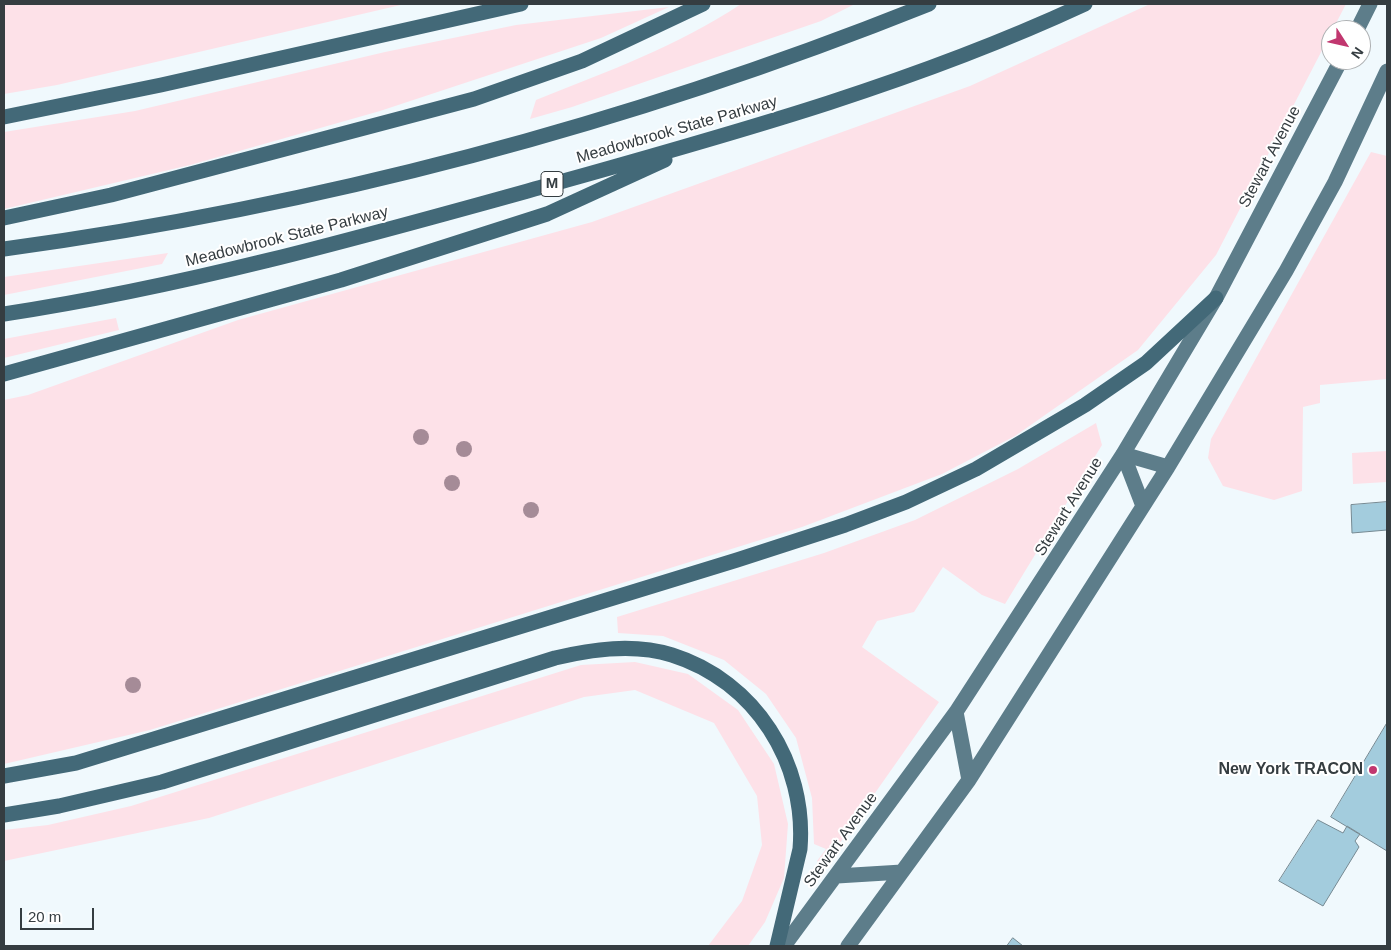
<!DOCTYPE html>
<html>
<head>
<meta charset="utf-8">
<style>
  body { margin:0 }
  #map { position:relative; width:1391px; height:950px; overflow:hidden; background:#f0f9fd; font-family:Helvetica,sans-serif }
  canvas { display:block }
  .frame { position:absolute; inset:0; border:5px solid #353d41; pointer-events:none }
  .north { position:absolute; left:1321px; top:20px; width:50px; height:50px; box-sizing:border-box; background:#fff; border:1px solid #aeb1b3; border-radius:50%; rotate:125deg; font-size:14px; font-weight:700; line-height:20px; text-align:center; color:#353d41 }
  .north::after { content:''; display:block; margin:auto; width:18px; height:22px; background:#c1376f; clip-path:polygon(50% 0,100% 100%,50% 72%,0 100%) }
  .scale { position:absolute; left:20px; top:908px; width:74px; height:22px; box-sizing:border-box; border:2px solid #353d41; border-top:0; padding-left:6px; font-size:15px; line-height:18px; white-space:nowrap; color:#353d41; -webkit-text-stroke:4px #fff; paint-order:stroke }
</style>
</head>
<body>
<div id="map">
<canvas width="1391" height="950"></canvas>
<div class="frame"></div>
<div class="north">N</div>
<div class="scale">20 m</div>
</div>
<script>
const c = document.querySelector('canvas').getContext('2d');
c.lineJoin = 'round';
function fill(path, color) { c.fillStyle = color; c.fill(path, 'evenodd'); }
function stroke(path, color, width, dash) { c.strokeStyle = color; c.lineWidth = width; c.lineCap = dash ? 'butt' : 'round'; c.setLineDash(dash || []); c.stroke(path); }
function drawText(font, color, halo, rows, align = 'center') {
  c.font = font + ' Helvetica,sans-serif'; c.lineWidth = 4; c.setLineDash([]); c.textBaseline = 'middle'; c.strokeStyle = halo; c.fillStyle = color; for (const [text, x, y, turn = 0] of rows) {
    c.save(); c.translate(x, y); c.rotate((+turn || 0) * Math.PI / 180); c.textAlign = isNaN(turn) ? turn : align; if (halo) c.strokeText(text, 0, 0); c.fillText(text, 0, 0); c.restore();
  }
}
fill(new Path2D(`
  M4 4H405L57 85 4 94Z
  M741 4H855L821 21 572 107 530 119 536 100C606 72 678 46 741 4Z
  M1150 4H1346L1216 255 1138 350 1015 436 942 474 802 527 150 730 4 764V400L28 395 238 320 592 222 970 86Z
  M669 7 601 38 380 111 190 165 4 209V132L135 111 385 52 516 25Z
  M1371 152 1387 156V379L1320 385V403L1303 407 1302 491 1274 500 1223 486 1208 458 1211 439Z
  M168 253 162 264 4 295V277Z
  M116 318 119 330 4 358V339Z
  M1096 423 1102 445 1005 604 982 595 943 567 914 612 877 621 862 647 939 702 823 867 817 861 826 849 814 844 812 798 796 738 766 694 724 660 663 636 618 633 617 617 824 553 915 520 1018 469Z
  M1387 451V482L1353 484 1352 453Z
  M635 662 688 674 738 710 774 764 788 824 784 878 765 922 748 946H708L742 901 762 845 757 796 714 723 635 690 584 697 209 818 4 861V830L48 825 131 806 581 665Z`), '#fde1e8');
const building = new Path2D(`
  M1387 502V530L1352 533 1351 505Z
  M1387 723V851L1331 817Z
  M1318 820 1343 833 1347 826 1360 834 1355 841 1359 847 1323 906 1279 881Z
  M1013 938 1023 946H1007Z`);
fill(building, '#a3ccdd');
stroke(building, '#758992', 1);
stroke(new Path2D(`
  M1357 30 1370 4
  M1123 454 1143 506
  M1123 454 1168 467
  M956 712 969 780
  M837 876 902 872
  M784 946 956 712 1123 454 1216 298 1341 60
  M848 946 969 780 1168 467 1286 271 1335 182 1387 71`), '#5d7d8a', 15);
stroke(new Path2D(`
  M4 117 161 85 521 4
  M4 218 111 195 474 99 582 61 703 4
  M4 249C320 206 632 123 929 4
  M4 314C189 286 369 235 549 185 731 134 913 84 1085 4
  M4 374 341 280 547 214 665 160
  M4 776 76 763 737 560 845 525 906 502 976 469 1085 405 1146 363 1216 298
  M4 815 59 806 162 782 555 658C592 649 634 643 672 655 755 681 807 763 800 849L777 946`), '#436978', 15);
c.fillStyle = '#a58b97';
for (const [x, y] of [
  [421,437],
  [464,449],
  [452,483],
  [531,510],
  [133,685]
]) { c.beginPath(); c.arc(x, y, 8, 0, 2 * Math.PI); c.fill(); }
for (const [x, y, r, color] of [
  [1373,770,5,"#c1376f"]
]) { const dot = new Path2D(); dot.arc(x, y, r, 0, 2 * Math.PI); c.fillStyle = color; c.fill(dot); stroke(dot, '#fff', 2); }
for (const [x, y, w] of [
  [552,184,22]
]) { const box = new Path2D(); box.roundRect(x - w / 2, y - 12.5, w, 25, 4); c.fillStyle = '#fff'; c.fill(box); stroke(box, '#353d41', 1); }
drawText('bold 15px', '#353d41', null, [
  ["M",552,184]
]);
drawText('16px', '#353d41', '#fff', [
  ["Meadowbrook State Parkway",677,130,-16],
  ["Stewart Avenue",1270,157,-62],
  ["Meadowbrook State Parkway",287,237,-14],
  ["Stewart Avenue",1069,507,-58],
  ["Stewart Avenue",841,840,-54]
]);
drawText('bold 16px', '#353d41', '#fff', [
  ["New York TRACON",1363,770]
], 'right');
</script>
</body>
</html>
